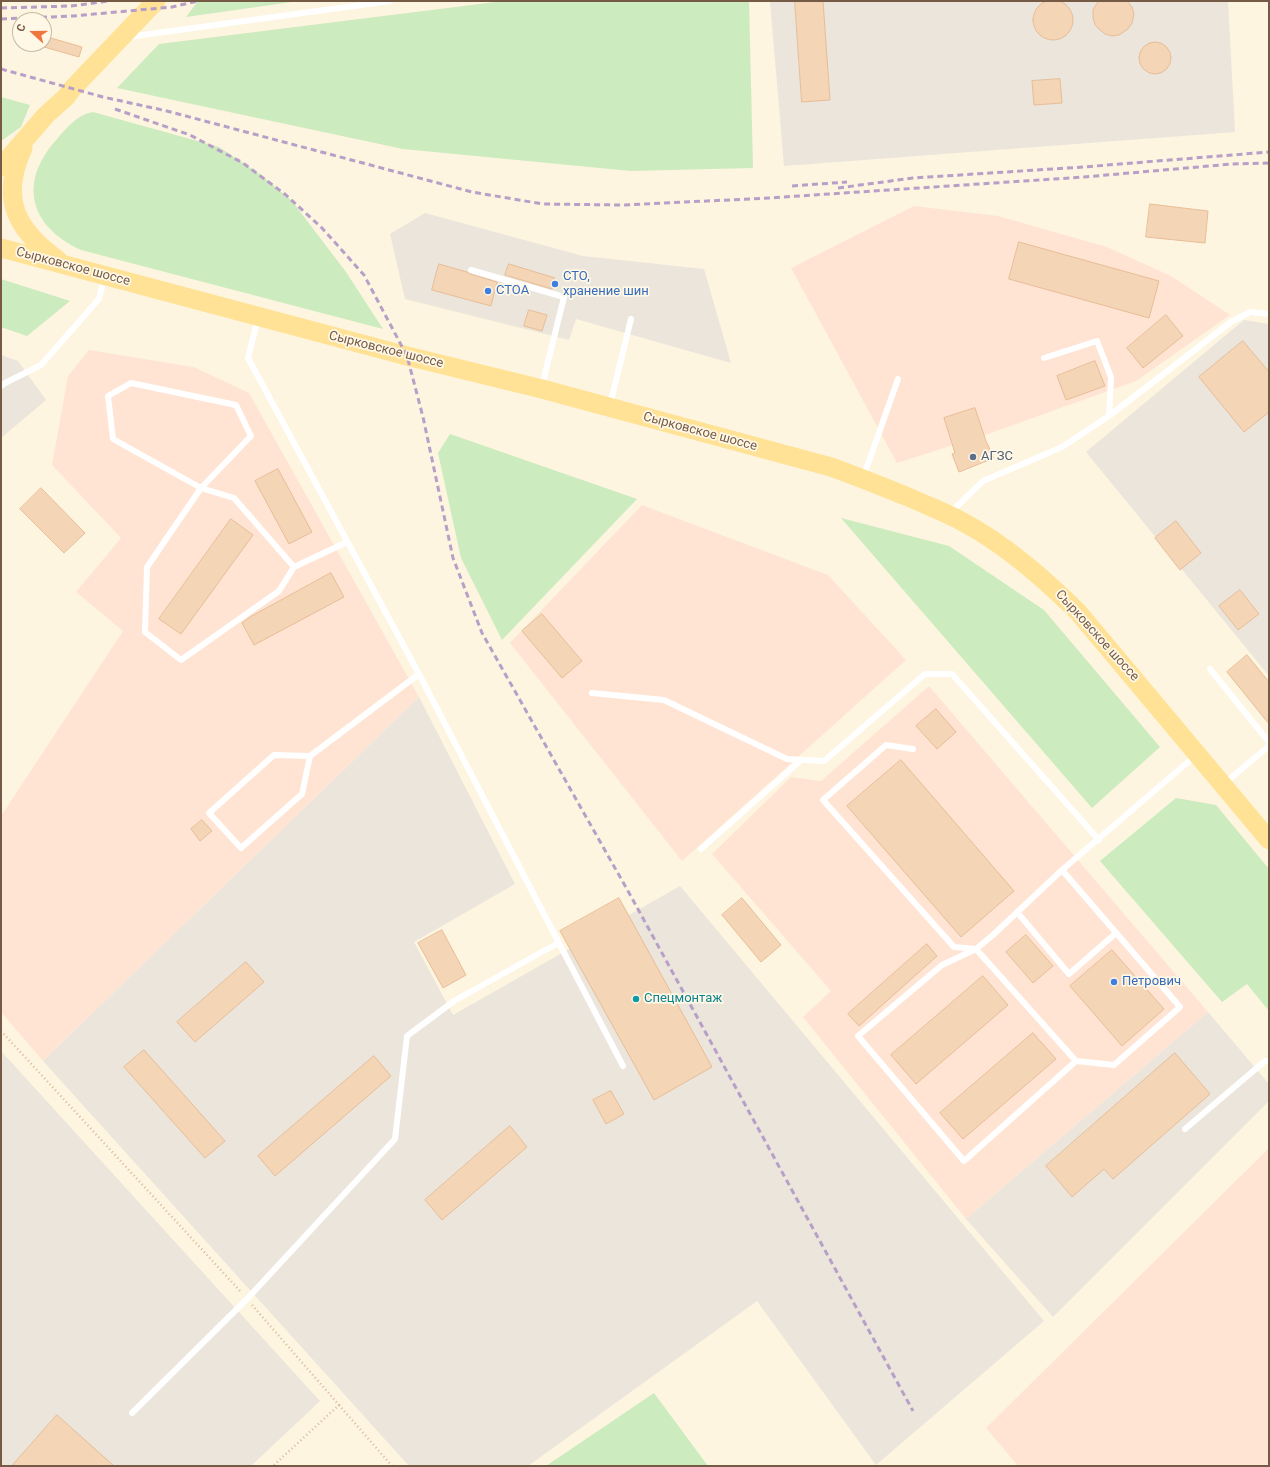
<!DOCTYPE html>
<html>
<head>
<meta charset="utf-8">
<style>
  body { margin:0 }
  #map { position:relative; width:1270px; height:1467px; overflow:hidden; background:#fdf5e0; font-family:Roboto,sans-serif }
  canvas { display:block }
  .frame { position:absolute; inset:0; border:2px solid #755b46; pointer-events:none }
  .north { position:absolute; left:12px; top:12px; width:40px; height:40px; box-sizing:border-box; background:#fff8e7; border:1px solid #c8b9a7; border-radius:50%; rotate:291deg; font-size:11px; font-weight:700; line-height:16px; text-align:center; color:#755b46 }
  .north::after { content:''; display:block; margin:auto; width:14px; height:18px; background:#ef763e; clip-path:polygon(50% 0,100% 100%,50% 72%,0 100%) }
</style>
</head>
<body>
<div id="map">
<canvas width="1270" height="1467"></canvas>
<div class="frame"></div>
<div class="north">С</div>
</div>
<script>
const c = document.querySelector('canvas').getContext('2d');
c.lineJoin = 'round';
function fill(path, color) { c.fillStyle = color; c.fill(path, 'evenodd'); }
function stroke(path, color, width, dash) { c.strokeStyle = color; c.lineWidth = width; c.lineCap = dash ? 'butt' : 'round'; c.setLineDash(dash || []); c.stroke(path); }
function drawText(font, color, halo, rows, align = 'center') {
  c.font = font + ' Roboto,sans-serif'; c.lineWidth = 3.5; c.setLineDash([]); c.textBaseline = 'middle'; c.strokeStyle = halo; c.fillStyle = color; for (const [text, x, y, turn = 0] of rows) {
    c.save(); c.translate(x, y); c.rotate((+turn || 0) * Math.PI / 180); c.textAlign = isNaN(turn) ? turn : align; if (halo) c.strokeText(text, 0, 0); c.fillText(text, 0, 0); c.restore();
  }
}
fill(new Path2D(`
  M914 206 998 216 1107 247 1171 276 1230 315 1136 381 988 434 897 463 791 268Z
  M89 350 194 367 249 393 419 697 43 1061 1 1012V816L123 631 76 592 121 538 52 465 68 376Z
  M642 505 828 575 906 660 682 861 510 643Z
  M929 686 1208 1012 966 1219 803 1017 831 991 712 854 791 777 821 781Z
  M1269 1148V1466H1018L986 1428Z`), '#ffe4d3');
fill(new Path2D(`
  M770 1H1228L1235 132 784 166Z
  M425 213 583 256 704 269 731 363 576 319 569 340 405 299 390 234Z
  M1244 320 1269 324V676L1086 452Z
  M1 355 18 361 46 400 1 438Z
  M419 697 515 884 414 942 453 1015 680 886 1044 1321 876 1465 757 1301 528 1466H409L43 1061Z
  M1208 1012 1269 1084V1101L1053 1317 966 1219Z
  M1 1051 320 1401 251 1466H1Z`), '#ebe5dc');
fill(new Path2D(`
  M198 1H299L186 17Z
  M504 1H749L753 168 631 171 403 149 117 88 159 44Z
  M1 97 30 105 21 127 1 141Z
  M93 112 219 147 261 175 292 201 346 272 383 329 81 250C29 226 18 182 57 139 67 127 77 115 93 112Z
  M1 279 70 301 27 336 1 327Z
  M450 434 637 499 502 640 461 558 438 453Z
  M841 518 949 546 1044 610 1160 747 1092 808Z
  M1176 798 1216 805 1269 869V1011L1247 984 1222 1002 1100 861Z
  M654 1393 708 1466H546Z`), '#ccebbe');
const building = new Path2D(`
  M1033 20a20 20 0 1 1 40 0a20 20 0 1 1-40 0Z
  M795 1H823L830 100 802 102Z
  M1099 1H1127L1132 7 1134 14 1132 23 1128 29 1119 35 1112 36 1105 34 1100 30 1095 25 1093 17V10Z
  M44 36 82 47 79 57 44 47Z
  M1139 58a16 16 0 1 1 32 0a16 16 0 1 1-32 0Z
  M1060 79 1062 103 1034 105 1032 81Z
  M1150 204 1208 211 1205 243 1146 237Z
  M1019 242 1159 281 1149 318 1009 279Z
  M439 264 467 272 470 274 497 282 491 306 432 290Z
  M509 264 555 278 552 289 505 275Z
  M529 310 547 315 542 331 524 326Z
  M1166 315 1183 336 1143 368 1127 348Z
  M1243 341 1269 372V412L1244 432 1199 377Z
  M1095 361 1105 386 1066 400 1057 376Z
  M975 408 986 441 994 458 959 472 952 454 955 453 944 418Z
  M278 469 312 532 289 544 255 481Z
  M41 488 85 533 64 553 20 509Z
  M231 519 253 535 181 634 159 619Z
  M1176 521 1201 553 1180 570 1155 538Z
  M331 573 344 597 254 645 242 623 250 617Z
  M1240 590 1259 614 1238 630 1219 606Z
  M542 614 582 661 562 678 522 631Z
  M1247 655 1269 682V724L1227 672Z
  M936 709 956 732 937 749 916 726Z
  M901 760 1014 891 961 937 847 806Z
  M202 820 212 831 200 841 191 829Z
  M619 898 712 1067 654 1100 560 931Z
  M742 898 781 945 761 962 722 915Z
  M442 930 466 975 443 988 418 943Z
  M1026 935 1053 966 1033 983 1006 952Z
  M927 944 937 956 859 1026 848 1014Z
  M1112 950 1164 1009 1122 1046 1070 986Z
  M246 962 264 982 195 1042 177 1022Z
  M983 976 1008 1005 916 1084 891 1055Z
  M1033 1033 1056 1059 963 1139 940 1113Z
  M144 1050 225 1141 205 1158 124 1067Z
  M1175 1053 1210 1094 1113 1179 1104 1169 1072 1197 1046 1166Z
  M374 1056 391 1076 275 1176 258 1156Z
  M611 1091 624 1114 606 1124 593 1100Z
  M510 1126 527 1147 442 1220 425 1200Z
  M57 1415 114 1466H12Z`);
fill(building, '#f4d5b6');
stroke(building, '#e8bd96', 1);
stroke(new Path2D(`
  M1 1031 241 1292
  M252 1305 339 1405 273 1466
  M339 1405 392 1466`), '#d9b89a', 2.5, [1, 3]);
stroke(new Path2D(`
  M128 37 390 1
  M471 270 564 297 542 386
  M258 318 248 358 419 674 623 1066
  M1044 358 1097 341 1111 377 1109 416
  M1 386 5 383 41 365 99 299 104 279
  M610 405 631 319
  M863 478 898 379
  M951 512 983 481 1062 447 1109 416 1231 322 1250 312 1269 314
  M294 567 279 591 181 660 145 632 147 567 201 488 251 436 236 405 131 383 108 396 113 439 201 488 234 498 294 567 347 542
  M1210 669 1269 742
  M592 693 664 700 787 759 824 761 925 674H952L1099 840
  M913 749 886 745 823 800 954 947 976 949 1076 1061 964 1161 858 1036 942 965 976 949 993 935 1062 870 1195 756
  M310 756 302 794 241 848 209 813 274 755 310 756 419 674
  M1225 783 1269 746
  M701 849 801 760
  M1062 870 1180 1007 1114 1065 1076 1061
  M1017 912 1069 974 1116 933
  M1185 1129 1265 1061H1269
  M132 1413 247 1299 395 1139 407 1036 454 1001 558 943`), '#fff', 6);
stroke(new Path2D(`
  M23 148C0 198 15 229 58 260
  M1 167 46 115 66 97 72 89 156 1
  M1 248 407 356 542 389 831 467C859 477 886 488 913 499 930 507 947 513 963 522 1006 545 1043 578 1078 612L1269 840`), '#ffe295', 19);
stroke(new Path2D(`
  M1 8 71 6 109 1
  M1 19 73 16 172 7 198 1
  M1 69 103 97 167 111 472 192 543 204 624 205 769 198 1084 177 1232 164 1269 163
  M115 109 190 135 243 163 286 195 322 228 364 275 407 356 423 417 453 558 482 633 628 891 913 1411
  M792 186 847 182
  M838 188 913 178 1083 167 1269 152`), '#b89fc7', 3, [6, 4]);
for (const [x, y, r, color] of [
  [555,284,4,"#3f7fe0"],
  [488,291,4,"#3f7fe0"],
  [973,457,4,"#5c6f8a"],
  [1114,982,4,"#3f7fe0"],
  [636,999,4,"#0f9aa8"]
]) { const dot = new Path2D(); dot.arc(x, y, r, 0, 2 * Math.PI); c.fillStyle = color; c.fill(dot); stroke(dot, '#fff8e7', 1.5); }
drawText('13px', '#755b46', '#fff8e7', [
  ["Сырковское шоссе",73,267,15],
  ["Сырковское шоссе",386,350,14],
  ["Сырковское шоссе",700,432,15],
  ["Сырковское шоссе",1097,636,48]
]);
drawText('13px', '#366cbe', '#fff8e7', [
  ["СТО,",563,277],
  ["хранение шин",563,292],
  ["СТОА",496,291],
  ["Петрович",1122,982]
], 'left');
drawText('13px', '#4e5e75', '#fff8e7', [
  ["АГЗС",981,457]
], 'left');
drawText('13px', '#0d838f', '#fff8e7', [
  ["Спецмонтаж",644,999]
], 'left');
</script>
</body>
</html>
